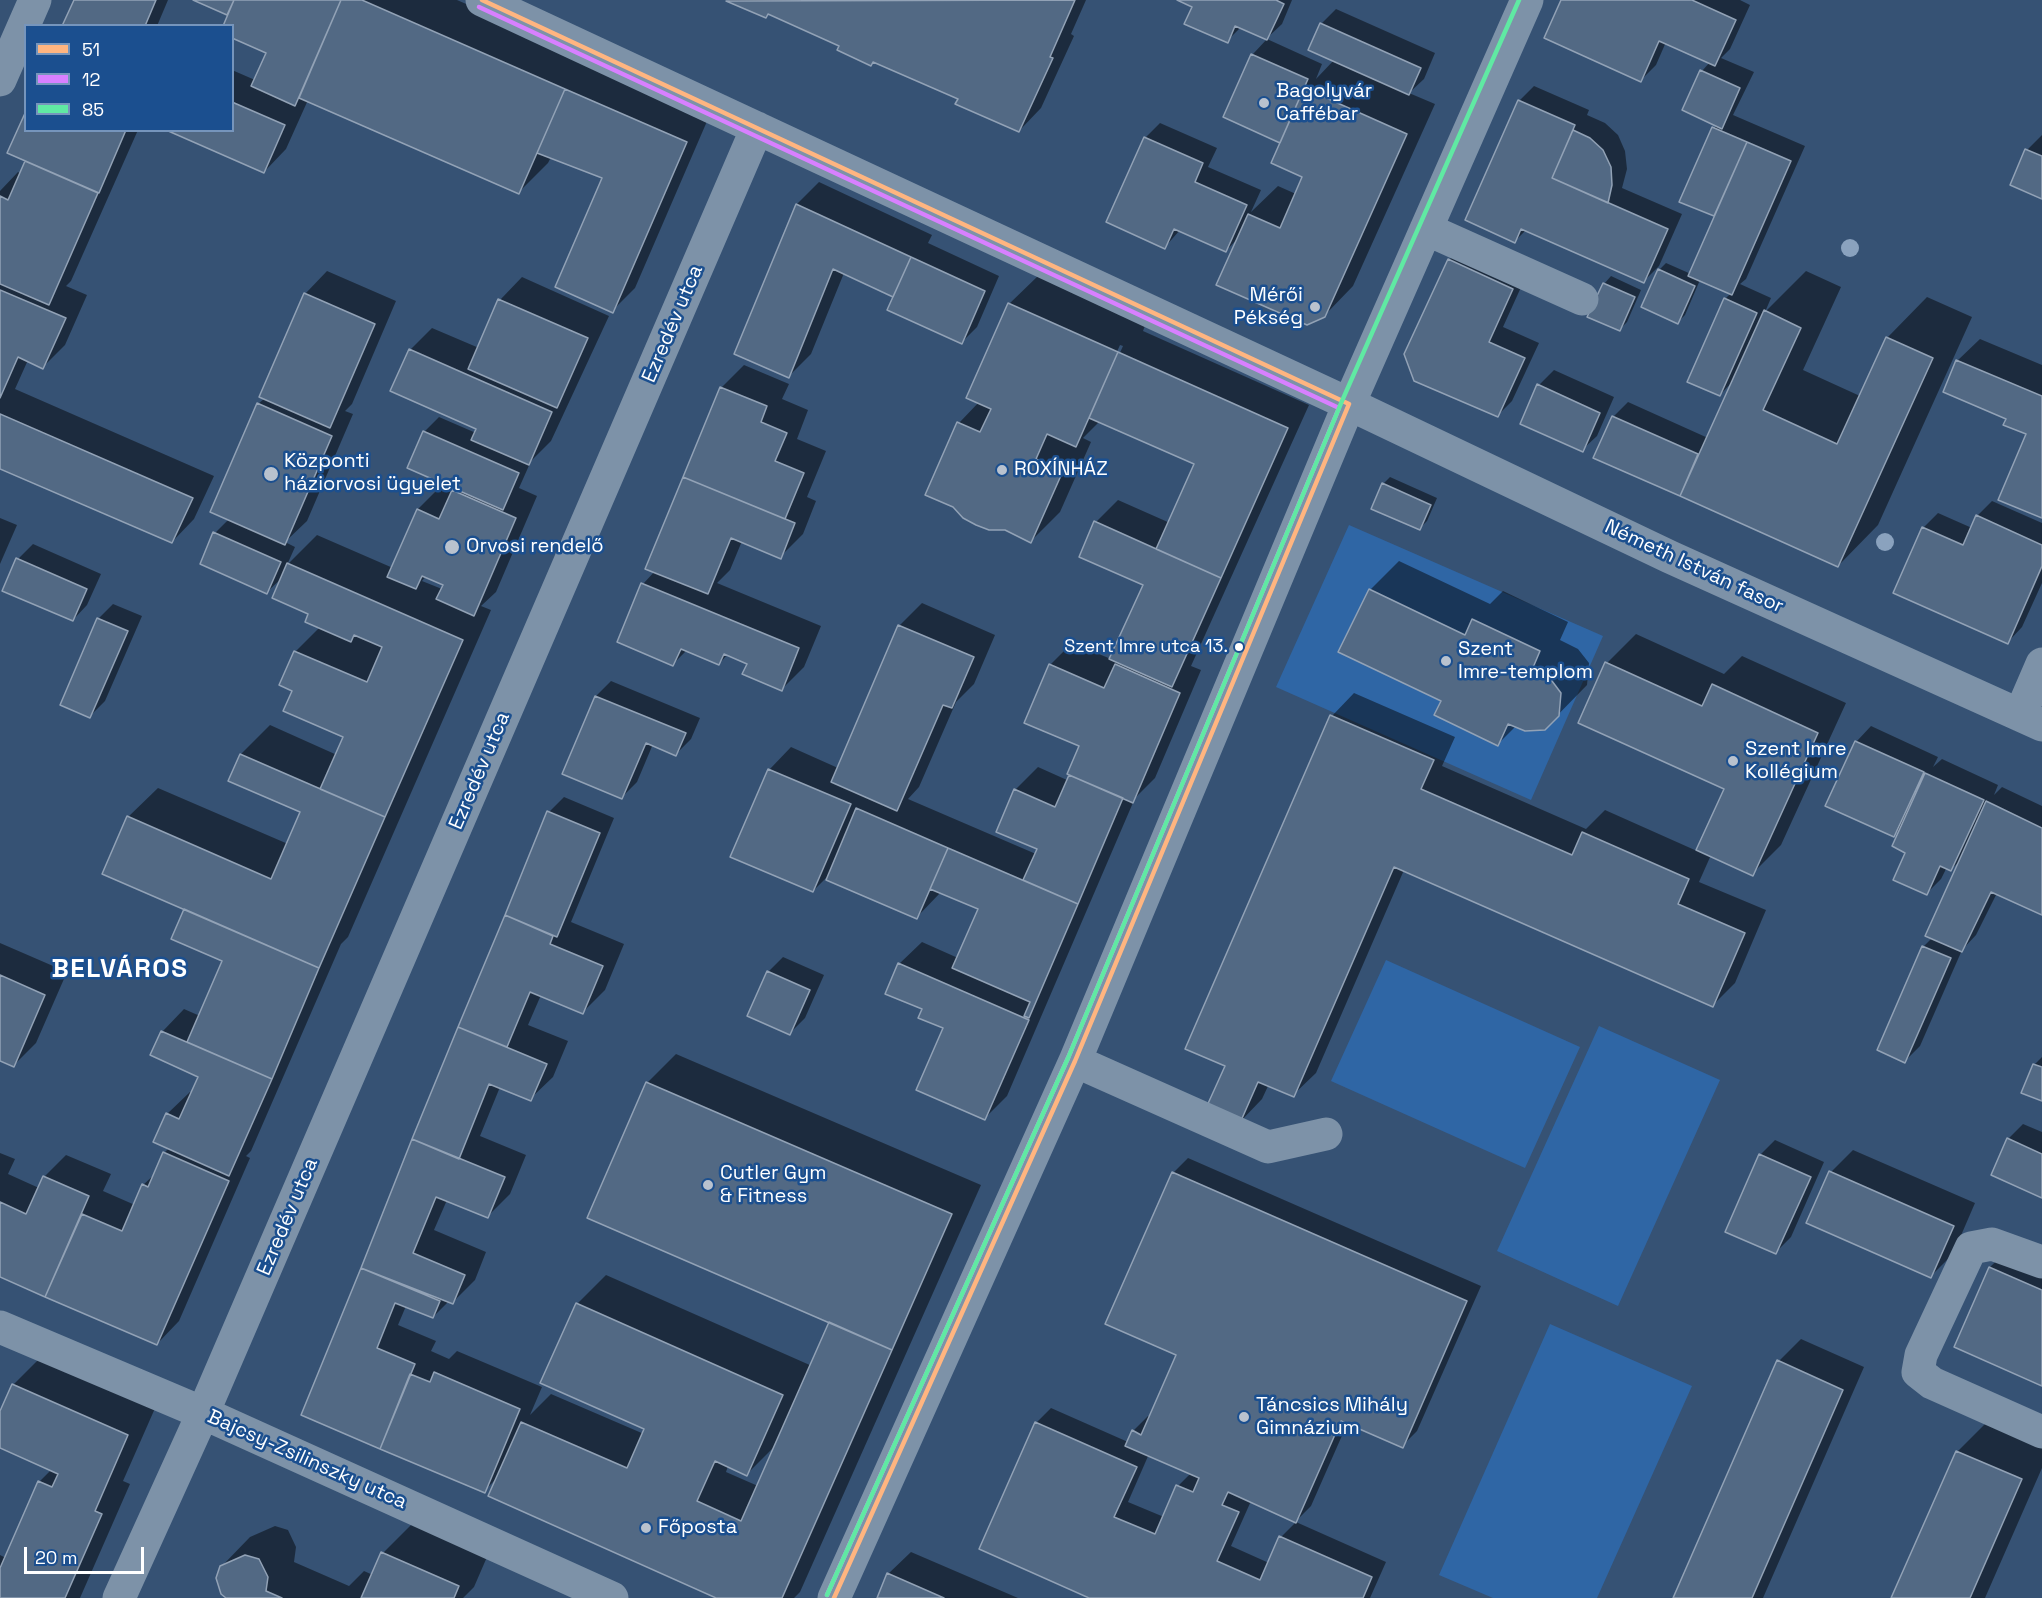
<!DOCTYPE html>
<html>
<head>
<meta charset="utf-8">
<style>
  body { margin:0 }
  #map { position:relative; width:2042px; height:1598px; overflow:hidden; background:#365274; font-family:"Space Grotesk",sans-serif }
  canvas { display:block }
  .legend { position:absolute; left:24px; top:24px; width:210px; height:108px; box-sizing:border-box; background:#1b4f8f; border:2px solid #7695bc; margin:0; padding:8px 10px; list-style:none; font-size:18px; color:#fff }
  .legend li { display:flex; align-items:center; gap:12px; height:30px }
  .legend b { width:30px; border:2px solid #7695bc }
  .scale { position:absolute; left:24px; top:1547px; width:120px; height:27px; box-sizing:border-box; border:3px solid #fff; border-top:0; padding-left:8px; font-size:18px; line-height:21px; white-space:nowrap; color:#fff; -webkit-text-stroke:4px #1b4f8f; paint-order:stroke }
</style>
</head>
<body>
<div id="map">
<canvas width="2042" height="1598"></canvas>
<ul class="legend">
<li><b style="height:8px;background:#ffb580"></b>51</li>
<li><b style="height:8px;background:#d880ff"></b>12</li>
<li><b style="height:8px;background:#60e9a3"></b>85</li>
</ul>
<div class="scale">20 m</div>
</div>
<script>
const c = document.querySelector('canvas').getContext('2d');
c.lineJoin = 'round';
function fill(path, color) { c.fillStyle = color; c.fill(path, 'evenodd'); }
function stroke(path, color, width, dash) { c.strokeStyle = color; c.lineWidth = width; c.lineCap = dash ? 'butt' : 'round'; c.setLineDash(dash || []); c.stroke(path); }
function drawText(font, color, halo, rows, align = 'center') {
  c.font = font + ' "Space Grotesk",sans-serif'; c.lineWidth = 5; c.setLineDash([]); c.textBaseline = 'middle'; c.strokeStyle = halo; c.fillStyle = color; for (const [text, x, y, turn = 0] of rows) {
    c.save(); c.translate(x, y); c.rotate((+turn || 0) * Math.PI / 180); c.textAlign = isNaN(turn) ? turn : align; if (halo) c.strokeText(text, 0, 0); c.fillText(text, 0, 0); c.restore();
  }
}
fill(new Path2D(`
  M1349 525 1603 636 1531 800 1276 687Z
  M1386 960 1580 1047 1525 1168 1331 1081Z
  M1599 1026 1720 1080 1618 1306 1497 1251Z
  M1550 1324 1692 1386 1597 1598H1493L1439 1575Z`), '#2f66a5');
fill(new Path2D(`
  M75 0H168L157 26H64Z
  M196 0H457L593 59 708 119 635 288 612 311 604 177 551 157 548 163 519 192 308 100 286 149 264 172 232 130V70L255 80 268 52 232 26 229 14Z
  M728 0H1086L1071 34 1074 36 1041 108 1019 131 960 99 841 45 769 13 765 16Z
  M1181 0H1292L1282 24 1267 38 1241 27 1227 41 1194 6Z
  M1563 0H1740L1750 5 1730 49 1721 58 1754 72 1733 115 1805 146 1746 279 1740 284 1771 298 1765 312 1806 271 1841 287 1803 370 1860 396 1887 338 1927 297 1972 317 1878 525 1838 566 1681 494 1613 417 1628 402 1708 438 1733 381 1720 395 1725 299 1731 293 1700 280 1685 315 1678 322 1659 270 1666 263 1691 274 1716 216 1681 201 1716 125 1684 110 1702 71 1710 62 1666 42 1656 65 1641 80Z
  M1336 9 1435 53 1424 79 1409 93 1435 104 1353 286 1324 316 1238 238 1226 251 1180 230 1165 247 1145 138 1160 123 1217 148 1208 167 1261 190 1251 212 1278 186 1296 194 1304 176 1282 142 1225 116 1253 54 1267 39 1322 64 1316 79 1334 60 1321 24Z
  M1534 86 1589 110 1587 115 1605 123 1618 135 1625 151 1627 169 1622 188 1682 214 1659 266 1644 281 1527 229 1515 241 1519 101Z
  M26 130H138L71 281 66 286 87 295 65 345 43 367 28 360 15 389 214 476 194 519 172 542 0 467V191L18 172 21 174 27 161Z
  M2042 135V198L2027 150Z
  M819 182 932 235 928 243 999 276 977 327 962 342 895 296 844 273 811 354 789 376 797 204Z
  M1464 245 1527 274 1503 327 1539 343 1512 401 1497 416 1449 260Z
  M327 271 396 301 352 404 345 411 353 414 307 521 285 542 295 547 287 565 317 535 393 568 418 509 440 487 452 492 456 488 424 432 439 417 476 433 478 428 410 350 432 328 479 348 500 300 522 277 609 316 551 441 531 461 519 488 537 496 496 592 481 606 491 610 348 937 341 944 251 1151 246 1156 250 1158 179 1321 157 1344 0 1276V1153L15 1159 8 1174 39 1188 44 1177 66 1155 111 1174 103 1191 135 1205 143 1185 156 1173 164 1153 169 1148 167 1114 190 1092 192 1093 200 1076 162 1032 184 1009 200 1016 224 960 185 910 128 817 158 788 288 844 302 812 230 780 241 754 270 725 337 755 345 736 294 690 295 652 320 627 283 577 267 592 215 533 229 519 258 404 265 398 305 294ZM426 576 445 585 442 589 422 581Z
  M1039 275 1146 323 1143 331 1309 405 1191 666 1201 670 1155 778 1135 798 1007 1096 985 1118 945 1027 923 1009 899 964 922 942 958 958 980 908 941 892 917 917 826 878 813 891 769 770 791 747 838 768 899 626 922 603 995 635 974 684 956 702 919 787 908 799 1036 854 1039 848 998 831 1016 789 1038 767 1067 780 1081 746 1050 665 1072 643 1111 659 1145 584 1096 522 1118 500 1170 523 1196 463 1100 421 1083 438 1091 442 1060 512 1031 541 959 423 979 402 1009 304ZM1120 345 1123 346 1093 412H1090Z
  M1611 276 1641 290 1627 322 1620 329 1589 317 1604 284Z
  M1980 339 2042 365V516L2028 433 2008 418 1957 361Z
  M744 365 789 384 782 399 808 410 797 439 826 451 807 497 816 501 803 534 780 557 742 541 730 570 717 583 821 626 804 667 782 689 748 663 728 654 719 664 687 650 673 664 643 584 655 571 647 568 721 388Z
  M1554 370 1614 397 1597 436 1582 450 1539 385Z
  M1390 477 1437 498 1427 521 1420 528 1383 484Z
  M1992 501 2042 523V583L2022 627 2008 642 1923 528 1938 513 1972 528 1977 516Z
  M0 518 17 525 0 564Z
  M33 544 101 574 87 605 73 620 18 559Z
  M1399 561 1490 604 1503 591 1568 622 1560 640 1578 649 1589 663 1587 685 1545 728 1516 726 1498 744 1443 700 1370 590Z
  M113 604 142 616 105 701 90 716 98 619Z
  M1636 634 1724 674 1742 656 1846 703 1781 845 1752 874 1711 855 1699 882 1766 910 1735 983 1713 1005 1404 870 1316 1073 1293 1095 1269 1084 1262 1099 1240 1122 1227 1065 1187 1048 1332 716 1354 693 1455 737 1442 766 1586 829 1605 810 1697 851 1726 788 1607 663Z
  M611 681 700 718 691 739 676 754 653 744 637 782 622 797 564 773 596 696Z
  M1871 726 1938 757 1933 767 1942 759 1998 785 1994 795 2002 787 2042 806V914L1997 893 1976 935 1962 950 1920 1046 1905 1061 1923 947 1933 937 1961 860 1951 869 1947 867 1941 879 1926 894 1907 852 1902 827 1893 836 1827 805 1857 741Z
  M564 797 614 818 571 922 624 944 605 990 583 1012 541 995 528 1025 568 1041 553 1077 530 1099 500 1087 480 1136 526 1155 510 1194 488 1216 447 1200 434 1230 486 1252 475 1280 452 1303 448 1302 433 1317 406 1306 398 1325 436 1341 431 1351 449 1359 457 1351 542 1387 530 1415 551 1394 644 1434 646 1428 577 1304 606 1275 812 1366 831 1321 647 1083 676 1054 981 1185 800 1592 794 1598H720L497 1478 484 1491 303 1414 549 812ZM776 1445 758 1486 726 1472 728 1466 747 1474Z
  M0 943 67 972 36 1043 14 1065 0 1059Z
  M783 957 824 975 805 1018 790 1033 768 972Z
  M2042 1057V1100L2023 1092 2035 1064Z
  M2023 1124 2042 1132V1196L2008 1139Z
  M1775 1140 1824 1162 1791 1237 1776 1252 1760 1155Z
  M1853 1150 1975 1203 1953 1254 1931 1276 1831 1172Z
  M1188 1158 1481 1286 1417 1431 1402 1446 1348 1422 1311 1506 1296 1521 1251 1501 1231 1546 1269 1563 1281 1537 1296 1522 1386 1562 1370 1598H1093L1036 1423 1051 1408 1128 1442 1133 1431 1148 1416 1150 1417 1178 1354 1173 1173ZM1149 1454 1191 1473 1178 1486 1164 1517 1128 1502Z
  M2013 1245 2042 1258V1384L1956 1347 1990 1267Z
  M1801 1339 1864 1367 1763 1598H1675L1779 1361Z
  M42 1356 156 1406 123 1481 130 1484 80 1598H0V1555L6 1558 39 1482 51 1470 0 1447V1414L13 1385Z
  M1986 1423 2042 1447V1468L1985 1598H1893L1957 1452Z
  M412 1524 487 1557 474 1587 463 1598H228L221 1567 250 1537 275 1526 288 1530 296 1547 294 1562 349 1586 364 1571 373 1575 383 1553Z
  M911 1552 1018 1598H878L888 1574Z`), '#0007');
const building = new Path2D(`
  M74 0H156L145 26H62Z
  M193 0H234L227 15Z
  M234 0H341L295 106 251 86 266 53 232 38V26H223Z
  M341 0H362L565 89 519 194 299 98Z
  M1075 0 1050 57 1053 58 1019 132 955 104 958 99 873 62 871 66 837 50 839 46 768 14 766 18 726 1Z
  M1177 0H1276L1284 4 1267 40 1235 26 1228 43 1184 24 1192 7Z
  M1561 0H1692L1736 20 1715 66 1659 41 1641 82 1544 38Z
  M1320 23 1421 68 1409 95 1308 50Z
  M1251 54 1308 79 1280 143 1223 117Z
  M1700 70 1740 88 1722 129 1682 110Z
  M1304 88 1407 134 1325 317 1307 325 1216 285 1248 214 1280 228 1302 177 1271 163Z
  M565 89 687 142 613 313 555 287 602 178 537 153Z
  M1518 100 1575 125 1552 178 1668 229 1644 283 1521 229 1515 243 1465 220Z
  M232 102 285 125 264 173 166 130H232Z
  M26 111V130H126L99 193 7 153Z
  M1712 127 1747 142 1714 216 1679 202Z
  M1573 130 1590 138 1603 150 1611 167 1612 185 1608 203 1552 178Z
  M1144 137 1203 163 1195 182 1247 205 1226 252 1174 229 1165 249 1106 222Z
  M1747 142 1791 161 1732 295 1688 276Z
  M2025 149 2042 156V199L2010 185Z
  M25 161 98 193 49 305 0 284V196L8 200Z
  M796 204 911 257 893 297 833 269 789 378 734 354Z
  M911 257 985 291 962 344 887 310Z
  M1448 259 1513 289 1489 342 1525 358 1498 417 1414 381 1404 354Z
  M1658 269 1695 286 1678 324 1641 307Z
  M1603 283 1635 297 1620 331 1587 317Z
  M0 290 66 318 43 369 18 357 0 398Z
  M304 293 375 324 330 428 259 397Z
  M1724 298 1757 313 1720 396 1687 382Z
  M498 299 588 338 557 408 468 369Z
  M1008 303 1118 352 1076 447 1047 434 1036 459 1063 471 1031 543 1005 530H989L976 525 963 518 953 507 925 495 957 422 980 432 991 409 966 398Z
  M1764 310 1801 328 1763 410 1837 444 1886 337 1933 358 1838 567 1680 496Z
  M409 349 552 412 529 465 471 440 476 429 390 391Z
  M1118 352 1288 428 1221 578 1156 549 1194 464 1089 418Z
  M1956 360 2042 396V518L1998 500 2026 434 2003 425 2006 419 1943 392Z
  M1537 384 1600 413 1583 452 1520 424Z
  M720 387 767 406 761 422 787 433 775 461 804 473 785 519 683 477Z
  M257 403 332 436 285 545 210 512Z
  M0 414 193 498 172 543 0 469Z
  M1612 416 1698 454 1680 496 1593 458Z
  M423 431 519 473 503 510 407 468Z
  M683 477 795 523 781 559 731 538 708 594 645 569Z
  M1382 483 1431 505 1420 530 1371 509Z
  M452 490 516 518 474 616 436 599 443 585 422 576 416 589 387 577 417 509 439 519Z
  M1976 515 2042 545V566L2008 644 1893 593 1922 527 1963 545Z
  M1094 521 1221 578 1172 687 1109 659 1143 585 1079 557Z
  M213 532 281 562 267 594 200 564Z
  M16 558 87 589 73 621 2 591Z
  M287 563 463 640 385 817 320 789 343 737 283 711 292 691 279 685 294 651 367 682 382 647 354 635 351 642 305 622 308 614 272 598Z
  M641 583 799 648 782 691 742 674 747 664 724 654 719 665 681 649 673 666 617 642Z
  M1369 589 1465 635 1472 619 1540 651 1532 670 1549 677 1561 693 1559 716 1545 730 1525 731 1508 724 1498 746 1434 715 1441 701 1338 652Z
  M97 618 128 631 90 718 60 705Z
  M898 625 974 657 952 708 943 705 897 811 831 782Z
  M1605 662 1702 706 1712 684 1818 733 1753 876 1696 850 1724 789 1578 723Z
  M1049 664 1104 688 1115 664 1180 693 1133 803 1067 774 1079 746 1024 723Z
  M595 696 686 733 676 756 646 743 622 799 562 774Z
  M1330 715 1434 760 1421 789 1572 855 1582 832 1689 879 1678 904 1745 933 1713 1007 1394 867 1294 1097 1258 1082 1240 1123 1206 1108 1225 1066 1185 1049Z
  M1855 741 1924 772 1894 837 1825 806Z
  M240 754 385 817 319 968 102 874 127 816 271 879 300 812 228 781Z
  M768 769 851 804 813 892 730 857Z
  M1925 773 1984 800 1951 871 1940 866 1927 895 1893 880 1905 853 1892 846Z
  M1069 775 1123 798 1078 904 1023 880 1037 849 996 832 1014 789 1055 807Z
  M1986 801 2042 828V915L1991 892 1962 952 1925 936Z
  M856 808 948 848 917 919 826 880Z
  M547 811 600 833 557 937 505 915Z
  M948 848 1078 904 1029 1018 1024 1016 1030 1002 952 968 978 909 930 889Z
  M184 909 319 968 272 1079 187 1042 222 961 171 939Z
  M505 915 553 936 550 944 603 966 583 1014 530 992 507 1047 458 1027Z
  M1922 946 1951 958 1905 1063 1877 1050Z
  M898 963 1029 1020 985 1120 916 1090 943 1028 918 1018 922 1009 885 994Z
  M767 971 810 990 790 1035 747 1016Z
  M0 975 45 995 14 1067 0 1061Z
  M458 1027 547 1064 531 1101 489 1084 459 1159 412 1139Z
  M161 1031 272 1079 229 1176 153 1142 166 1113 179 1119 198 1077 150 1055Z
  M2033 1064 2042 1067V1101L2021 1093Z
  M646 1082 952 1214 892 1350 587 1218Z
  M2007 1138 2042 1154V1198L1991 1175Z
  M412 1139 505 1177 488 1218 436 1197 413 1253 465 1275 453 1304 361 1268Z
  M163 1152 229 1181 157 1345 45 1297 82 1214 122 1231 142 1184 148 1187Z
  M1759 1154 1811 1177 1776 1254 1725 1232Z
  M1829 1171 1954 1226 1931 1278 1806 1223Z
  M1172 1172 1467 1301 1403 1448 1341 1421 1296 1523 1228 1492 1222 1505 1239 1512 1217 1561 1260 1580 1279 1536 1372 1577 1363 1598H1089L979 1549 1035 1422 1137 1467 1114 1517 1155 1534 1176 1485 1193 1492 1199 1478 1125 1446 1132 1430 1141 1435 1176 1355 1105 1324Z
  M43 1176 89 1196 45 1297 0 1277V1202L26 1214Z
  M1989 1267 2042 1290V1386L1954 1347Z
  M361 1268 440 1301 433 1318 395 1303 377 1348 415 1364 380 1449 301 1415Z
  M576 1303 783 1395 747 1476 715 1461 697 1501 741 1521 829 1322 892 1350 782 1598H716L488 1496 521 1422 627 1468 644 1429 540 1383Z
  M1777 1360 1843 1390 1752 1598H1673Z
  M434 1372 520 1409 485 1493 380 1449 410 1374 430 1382Z
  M12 1384 128 1435 95 1511 102 1514 65 1598H0V1568L38 1481 52 1487 58 1474 0 1448V1411Z
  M1956 1451 2022 1479 1970 1598H1891Z
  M381 1552 459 1586 454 1598H361Z
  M245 1555 259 1559 268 1577 266 1591 282 1598H226L221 1594 216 1578 220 1566Z
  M887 1573 944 1598H877Z`);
fill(building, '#526984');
stroke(building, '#92a2b6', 1.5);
stroke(new Path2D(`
  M482 0 1349 404 1670 557 2042 725
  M0 80 35 0
  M1426 229 1582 299
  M2020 715 2042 664
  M1075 1061 1268 1147 1326 1134
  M2042 1262 1992 1244 1971 1248 1921 1355 1918 1372 1932 1383 2042 1432
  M0 1327 203 1413 612 1598
  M119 1598 203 1413 757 128
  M834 1598 1075 1061 1349 404 1527 0`), '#7d92a8', 33);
stroke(new Path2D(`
  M482 0 1349 404 1075 1061 834 1598`), '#ffb580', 4.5);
stroke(new Path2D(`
  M479 7 1339 408 1068 1058 827 1595`), '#d880ff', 4.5);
stroke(new Path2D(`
  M827 1595 1068 1058 1342 401 1519 0`), '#60e9a3', 4.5);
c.fillStyle = '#8aa2be';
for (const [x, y] of [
  [1850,248],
  [1885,542]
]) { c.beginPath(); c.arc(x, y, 9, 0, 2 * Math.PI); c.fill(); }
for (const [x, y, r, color] of [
  [1264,103,6,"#b9c2ce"],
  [1315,307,6,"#b9c2ce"],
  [1002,470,6,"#b9c2ce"],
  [271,474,8,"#b9c2ce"],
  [452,547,8,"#b9c2ce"],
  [1239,647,5,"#fff"],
  [1446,661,6,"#b9c2ce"],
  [1733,761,6,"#b9c2ce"],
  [708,1185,6,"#b9c2ce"],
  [1244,1417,6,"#b9c2ce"],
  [646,1528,6,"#b9c2ce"]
]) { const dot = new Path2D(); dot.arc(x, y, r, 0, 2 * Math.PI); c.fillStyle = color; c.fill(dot); stroke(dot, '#1b4f8f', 2); }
drawText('18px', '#fff', '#1b4f8f', [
  ["Szent Imre utca 13.",1228,647]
], 'right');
drawText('20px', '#fff', '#1b4f8f', [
  ["Bagolyvár",1276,92],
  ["Caffébar",1276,115],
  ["Mérői",1303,296,"right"],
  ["Pékség",1303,319,"right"],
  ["Központi",284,462],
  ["háziorvosi ügyelet",284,485],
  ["ROXÍNHÁZ",1014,470],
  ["Orvosi rendelő",466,547],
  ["Szent",1458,650],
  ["Imre-templom",1458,673],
  ["Szent Imre",1745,750],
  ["Kollégium",1745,773],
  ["Cutler Gym",720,1174],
  ["& Fitness",720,1197],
  ["Táncsics Mihály",1256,1406],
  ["Gimnázium",1256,1429],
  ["Főposta",658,1528]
], 'left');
drawText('20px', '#fff', '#1b4f8f', [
  ["Ezredév utca",673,324,-67],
  ["Németh István fasor",1694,567,25],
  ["Ezredév utca",480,771,-67],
  ["Ezredév utca",288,1217,-67],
  ["Bajcsy-Zsilinszky utca",307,1460,24]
]);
c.letterSpacing = '1.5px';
drawText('bold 26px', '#fff', '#1b4f8f', [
  ["BELVÁROS",120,970]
]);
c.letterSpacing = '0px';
</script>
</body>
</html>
